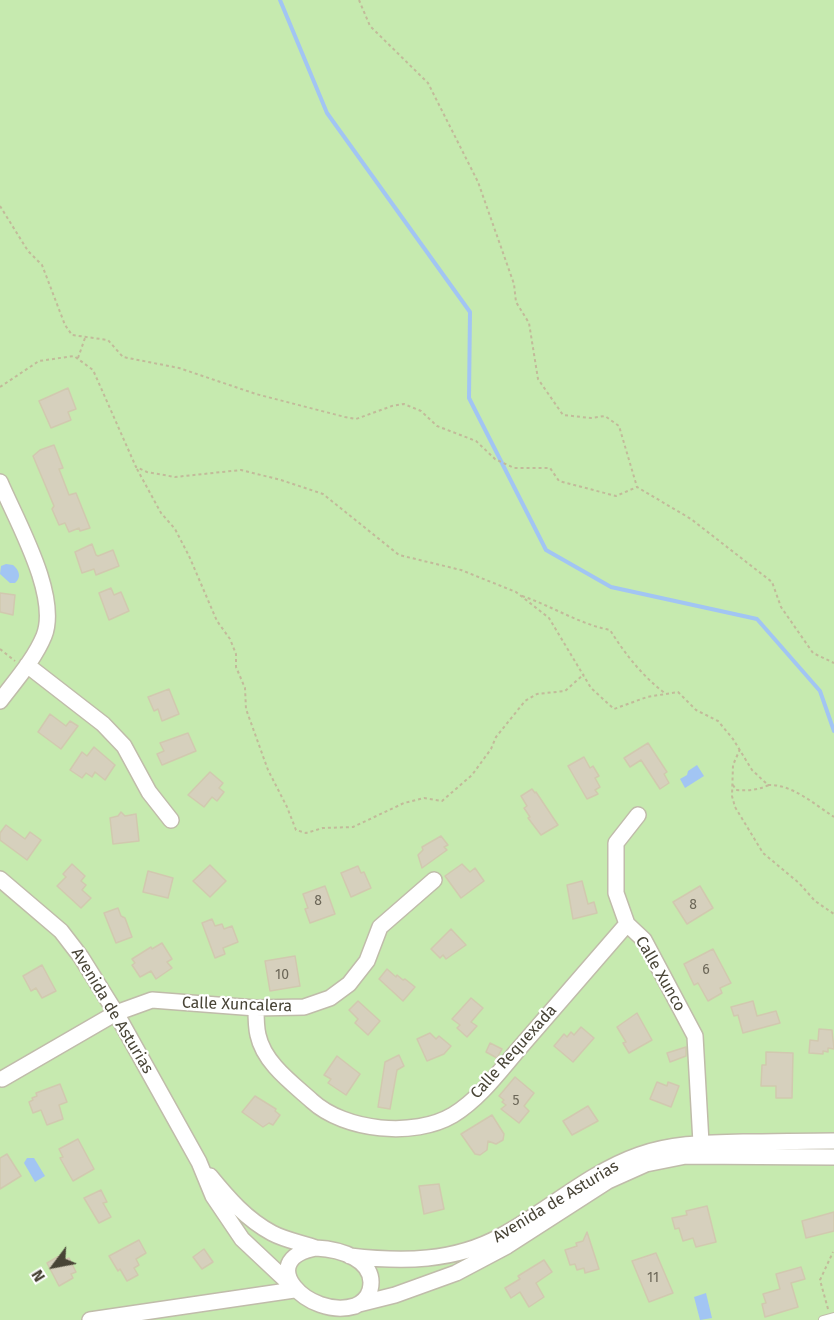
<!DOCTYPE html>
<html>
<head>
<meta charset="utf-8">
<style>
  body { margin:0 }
  #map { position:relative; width:834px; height:1320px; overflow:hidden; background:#f4f2e8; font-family:"Fira Sans",sans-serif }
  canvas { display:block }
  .north { position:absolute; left:24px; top:1236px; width:60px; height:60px; -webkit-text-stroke:4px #fff; paint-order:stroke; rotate:238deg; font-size:16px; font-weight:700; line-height:24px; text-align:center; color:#484436 }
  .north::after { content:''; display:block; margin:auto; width:21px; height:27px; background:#484436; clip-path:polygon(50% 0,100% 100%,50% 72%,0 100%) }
</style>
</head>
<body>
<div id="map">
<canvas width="834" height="1320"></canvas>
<div class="north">N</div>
</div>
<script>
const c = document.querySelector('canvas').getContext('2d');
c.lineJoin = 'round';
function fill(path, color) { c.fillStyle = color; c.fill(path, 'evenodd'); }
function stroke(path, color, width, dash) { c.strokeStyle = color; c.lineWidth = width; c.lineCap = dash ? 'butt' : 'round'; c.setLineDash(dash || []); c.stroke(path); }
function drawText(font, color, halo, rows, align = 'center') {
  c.font = font + ' "Fira Sans",sans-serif'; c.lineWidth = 4.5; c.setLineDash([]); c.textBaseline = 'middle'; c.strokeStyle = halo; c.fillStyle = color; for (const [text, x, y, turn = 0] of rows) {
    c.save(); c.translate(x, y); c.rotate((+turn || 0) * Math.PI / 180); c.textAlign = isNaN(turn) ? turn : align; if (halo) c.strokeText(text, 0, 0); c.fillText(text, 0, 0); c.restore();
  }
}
fill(new Path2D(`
  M0 0H834V1320H0Z`), '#c6eaaf');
fill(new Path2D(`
  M6 564 13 565C19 570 22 577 15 583H10L0 574 1 566Z
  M697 765 704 776 685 788 680 779 687 775 688 771Z
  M27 1158H34L45 1176 35 1182 24 1163Z
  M706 1293 712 1318 700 1320 694 1297Z`), '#a2c5f3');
stroke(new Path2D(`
  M280 0 327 113 470 312 469 398 546 550 611 587 757 619 820 691 834 731`), '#a2c5f3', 4);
const building = new Path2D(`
  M68 388 76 409 68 412 71 420 51 428 39 401Z
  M54 445 63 468 59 469 69 495 76 493 90 528 80 531 79 528 69 532 65 523 59 525 52 509 54 506 33 456 40 450Z
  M92 544 96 555 98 556 113 550 119 566 96 575 94 569 82 573 75 552Z
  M111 588 114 595 121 592 129 611 109 620 99 593Z
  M0 593 15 595 13 615 0 612Z
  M169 689 179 714 162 721 158 709 154 711 148 697Z
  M50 714 66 726 70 721 78 726 61 749 38 732Z
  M188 733 196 751 162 765 157 754 164 751 160 743Z
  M648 743 667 772 664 774 669 783 660 789 641 760 630 767 624 758Z
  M94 747 115 765 105 780 95 772 92 777 86 773 82 778 70 770 82 752 87 756Z
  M584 757 590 768 593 766 599 776 595 778 600 787 595 790 598 794 587 799 568 766Z
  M210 772 223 783 219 788 224 792 217 801 212 797 204 807 188 795Z
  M532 789 535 793 536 792 558 825 541 835 528 818 530 817 524 808 527 806 521 796Z
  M121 812 125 816 136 814 139 841 113 844 110 818 118 816Z
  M6 825 25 839 30 832 41 840 27 860 0 840V833Z
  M441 836 448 845 444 847 447 850 422 868 418 855 423 850 422 847Z
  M72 864 85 876 81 881 86 885 82 890 91 898 81 908 57 886 66 877 63 874Z
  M462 864 470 872 475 868 484 881 461 898 445 876Z
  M210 865 226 881 210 897 193 881Z
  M358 866 361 873 364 872 371 888 351 897 341 873Z
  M148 871 173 878 168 898 143 892Z
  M582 881 588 904 594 902 597 913 573 919 567 885Z
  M325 886 335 914 310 923 305 909 308 908 303 894Z
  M700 886 713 908 687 924 673 902Z
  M118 908 121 916 125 918 132 937 116 943 104 913Z
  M212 919 215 926 222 924 224 929 232 926 238 942 223 948 225 954 215 958 202 923Z
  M451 929 466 945 446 959 443 955 440 958 431 949Z
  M162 943 172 959 167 962 172 968 156 979 151 971 140 977 132 965 135 963 132 959 151 947 152 949Z
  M713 949 731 983 720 988 722 993 708 1001 698 983 694 985 684 964Z
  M295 956 300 986 270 991 265 961Z
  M42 965 56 991 42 998 36 988 31 991 23 976Z
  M387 969 396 977 397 975 403 980 405 979 415 987 403 1001 379 979Z
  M471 998 483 1008 471 1022 477 1026 467 1037 457 1028 460 1025 452 1019Z
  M358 1001 380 1021 368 1035 355 1023 358 1019 349 1010Z
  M753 1001 757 1016 776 1011 780 1023 743 1033 738 1015 734 1016 731 1007Z
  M637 1013 652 1040 629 1053 623 1043 626 1042 617 1027Z
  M581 1027 594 1038 573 1062 554 1046 564 1034 567 1037 571 1032 574 1035Z
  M819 1029 832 1030 834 1049 828 1048V1052L823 1051V1054L809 1053 810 1040 818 1041Z
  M430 1033 436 1039 439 1036 451 1046 444 1054 427 1061 417 1039Z
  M490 1043 502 1049 497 1058 486 1052Z
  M686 1047V1056L670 1062 667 1053Z
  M766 1052 793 1053 792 1098H776V1086H761L762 1065H766Z
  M399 1055 404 1066 397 1070 390 1109 378 1107 385 1062Z
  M337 1056 360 1074 346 1095 328 1083 331 1079 324 1075Z
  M515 1077 534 1093 524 1106 529 1111 519 1123 501 1109 506 1105 502 1102 504 1100 499 1096Z
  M657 1082 667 1086 668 1082 679 1086 671 1107 650 1099Z
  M60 1084 67 1102 59 1105 63 1119 47 1125 41 1110 33 1113 29 1102 33 1100 32 1098 37 1096 36 1093Z
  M255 1096 276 1109 275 1111 280 1115 273 1125 269 1123 263 1127 242 1112Z
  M588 1106 598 1121 572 1135 563 1121Z
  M492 1115 504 1134 503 1140 496 1144 488 1141 487 1150 480 1155 475 1154 461 1134Z
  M78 1139 94 1169 73 1181 60 1158 63 1157 59 1149Z
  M7 1154 21 1176 0 1189V1158Z
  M439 1184 444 1209 424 1214 419 1186Z
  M101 1190 107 1202 103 1203 111 1217 99 1223 84 1198Z
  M707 1206 716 1242 696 1247 693 1238 683 1241 679 1228 675 1229 672 1218 687 1215 686 1211Z
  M834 1212V1231L806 1238 802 1221Z
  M587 1232 599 1269 585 1273 584 1268 577 1270 575 1264 570 1265 565 1250 577 1246 576 1243 583 1241Z
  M139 1240 146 1253 136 1259 139 1265 134 1268 138 1275 127 1281 120 1269 118 1271 109 1256Z
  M204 1249 213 1262 202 1269 193 1257Z
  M656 1253 673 1293 649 1302 632 1261Z
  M61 1255 64 1260 69 1258 76 1272 71 1274 73 1278 59 1286 47 1263Z
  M544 1260 552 1272 536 1283 544 1297 529 1307 520 1292 511 1298 505 1288 520 1279 518 1276Z
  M801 1267 805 1279 791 1283 798 1307 765 1317 762 1304 766 1303 763 1294 780 1289 776 1274Z`);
fill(building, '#d6d0bd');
stroke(building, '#d1c9af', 1.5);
const service = new Path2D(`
  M823 1320 834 1317`);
const minor = new Path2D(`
  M0 482C16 520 60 596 44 636 34 660 15 681 0 701
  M27 665 103 724 124 746 149 792 171 820
  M638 815 616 843V893L627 924 644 940 695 1036 701 1143
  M0 879 61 931 81 957 116 1013 199 1162 213 1196 242 1239 292 1286
  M256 1008C256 1017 256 1027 258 1035 264 1063 292 1083 312 1101 345 1131 414 1138 453 1115 481 1098 502 1068 523 1044 558 1004 592 964 627 924
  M2 1079 116 1013 152 1000 256 1008 304 1007 330 998 349 984 367 961 380 927 434 880
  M210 1176C228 1198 246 1219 272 1233 285 1240 302 1243 316 1248
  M316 1248C338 1249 378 1259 370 1290 368 1297 362 1303 355 1306 308 1320 253 1260 316 1248Z
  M350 1256C402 1262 454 1262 501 1236 548 1211 588 1173 639 1155 673 1143 707 1143 743 1142 773 1142 804 1141 834 1141
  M359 1304 395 1295 456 1273 507 1246 608 1181 646 1164 686 1156 834 1157
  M90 1320 294 1290`);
stroke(service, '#c0bcaa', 10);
stroke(minor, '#c0bcaa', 18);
stroke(new Path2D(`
  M359 0 370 26 428 83 478 182 514 284 516 302 529 323 538 379 563 415 591 418 605 416 619 426 637 487 691 519 772 582 781 607 813 653 834 663
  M0 206 28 251 42 265 65 325 72 335 108 340 123 357 179 368 256 394 345 417 356 419 392 406 404 404 421 411 437 426 476 441 495 459 514 468H550L559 481 616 496 637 487
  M78 358 85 338
  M0 387 39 361 74 356 93 370 136 467 147 472 175 477 241 470 281 480 323 494 399 555 461 570 516 592 549 618 591 688 614 709 647 697 678 692 696 710 718 721 733 739 752 770 768 785C792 784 814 804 834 817
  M137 469 161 513 175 529 189 556 217 621 230 639 236 654V667L245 688 246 709 268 770 287 807 296 830 306 833 323 828 353 827 404 803 424 798 442 801 472 775 491 749 496 737 525 701 537 694 565 691 584 674
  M522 596C552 606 579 624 610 630 625 654 643 677 666 694
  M0 649 15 661
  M740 749 733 765 732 796 735 807 763 853 799 883 815 901 834 914
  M733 785 736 790C748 791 758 790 769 785
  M828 1309 820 1280 833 1252`), '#c2ba9a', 2, [3, 3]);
stroke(service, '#fff', 8);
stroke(minor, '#fff', 15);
drawText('14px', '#6c6758', null, [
  ["8",318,901],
  ["8",693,905],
  ["6",706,970],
  ["10",282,975],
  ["5",516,1101],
  ["11",653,1278]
]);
drawText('16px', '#484436', '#fff', [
  ["Calle Xunco",660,974,60],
  ["Calle Xuncalera",237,1005,2],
  ["Avenida de Asturias",112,1011,59],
  ["Calle Requexada",514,1052,-48],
  ["Avenida de Asturias",556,1202,-31]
]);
</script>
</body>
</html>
